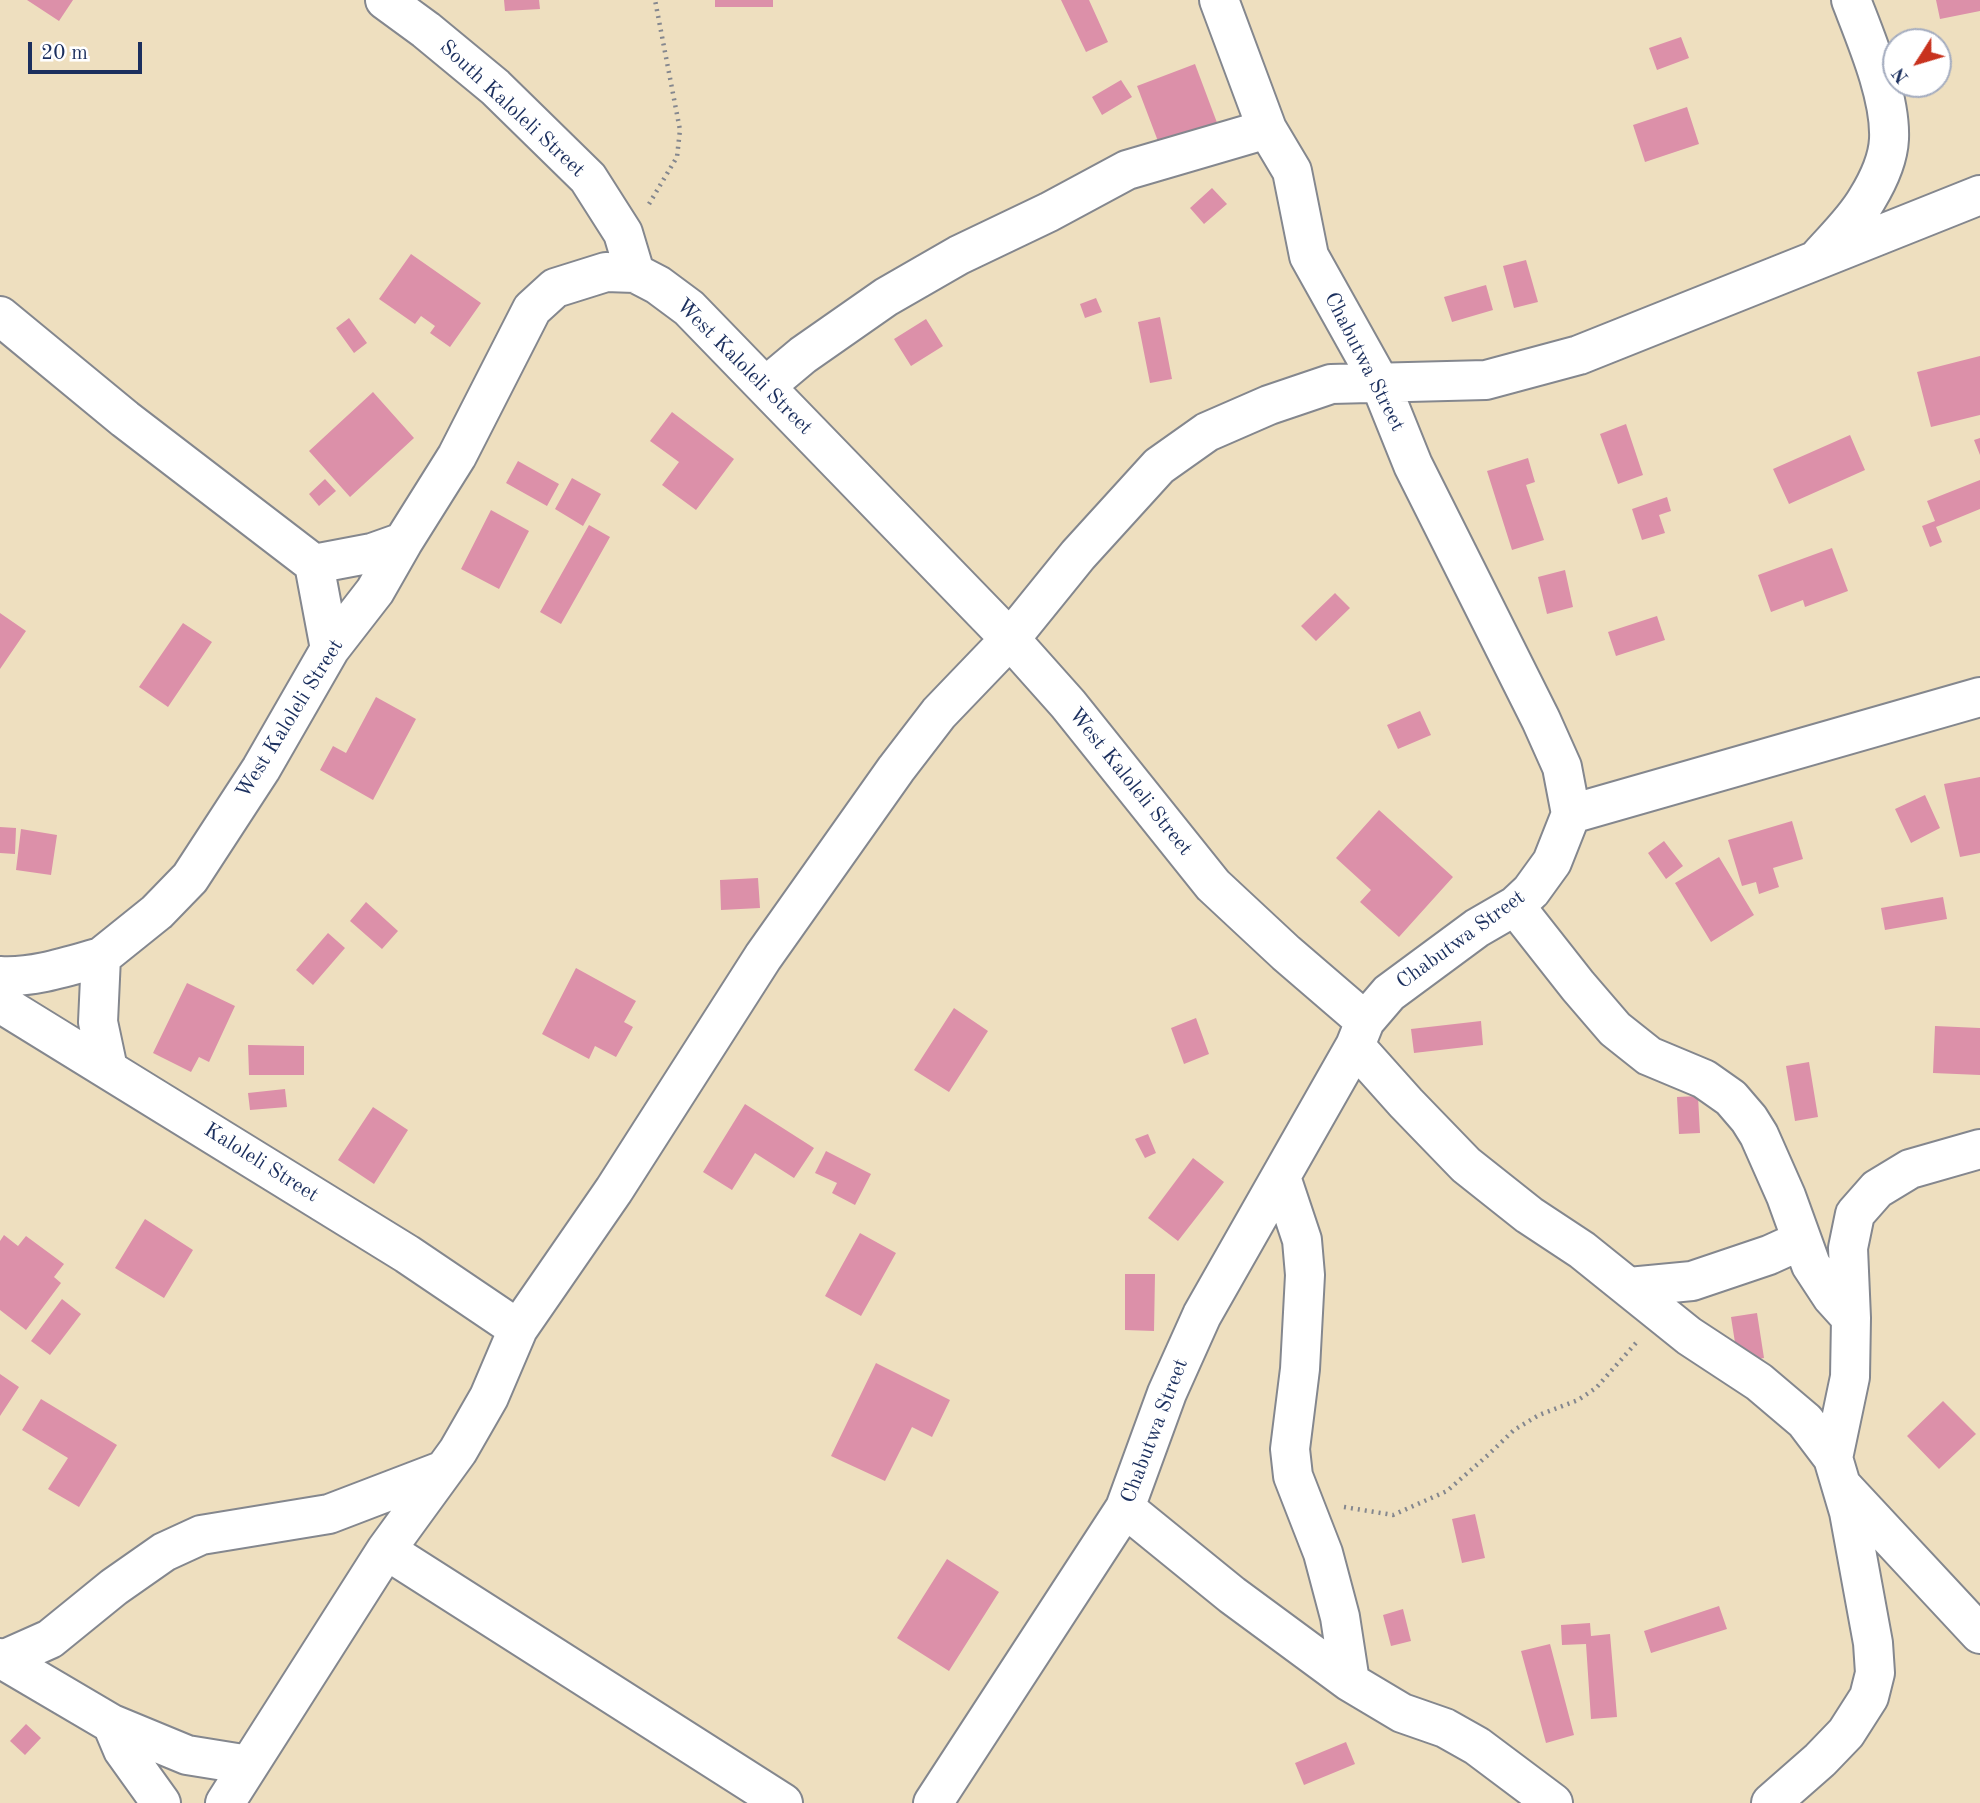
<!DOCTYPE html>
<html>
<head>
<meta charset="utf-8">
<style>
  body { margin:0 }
  #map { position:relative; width:1980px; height:1803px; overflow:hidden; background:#eedfbf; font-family:"Old Standard TT",serif }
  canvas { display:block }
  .north { position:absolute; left:1882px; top:28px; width:70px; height:70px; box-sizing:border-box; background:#fff; border:2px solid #a4acbf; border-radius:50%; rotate:233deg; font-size:19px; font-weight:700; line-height:28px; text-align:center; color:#1b2f5e }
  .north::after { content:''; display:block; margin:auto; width:24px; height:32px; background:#c8321e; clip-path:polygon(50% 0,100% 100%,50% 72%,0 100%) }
  .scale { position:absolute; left:28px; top:42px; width:114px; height:32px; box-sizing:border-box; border:4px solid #1b2f5e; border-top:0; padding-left:9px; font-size:21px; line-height:24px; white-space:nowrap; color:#1b2f5e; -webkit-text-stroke:5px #fff; paint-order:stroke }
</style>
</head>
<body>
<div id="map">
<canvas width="1980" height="1803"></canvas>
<div class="north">N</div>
<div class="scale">20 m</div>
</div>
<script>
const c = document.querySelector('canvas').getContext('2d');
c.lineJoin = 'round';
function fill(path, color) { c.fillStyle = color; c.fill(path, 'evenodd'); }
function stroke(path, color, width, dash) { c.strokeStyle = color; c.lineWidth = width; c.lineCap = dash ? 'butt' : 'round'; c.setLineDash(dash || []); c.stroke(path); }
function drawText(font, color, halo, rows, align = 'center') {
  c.font = font + ' "Old Standard TT",serif'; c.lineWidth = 5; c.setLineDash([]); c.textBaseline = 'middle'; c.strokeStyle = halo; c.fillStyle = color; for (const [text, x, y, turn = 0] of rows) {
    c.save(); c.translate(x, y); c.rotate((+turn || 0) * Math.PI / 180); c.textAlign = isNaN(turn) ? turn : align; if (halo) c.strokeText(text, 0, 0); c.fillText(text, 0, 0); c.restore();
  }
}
fill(new Path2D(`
  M27 0H73L59 21Z
  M504 0H539L540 9 505 11Z
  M715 0H773V7H715Z
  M1061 0H1089L1108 42 1086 52Z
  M1936 0H1980V11L1940 19Z
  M1681 37 1689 58 1657 70 1649 48Z
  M1195 64 1222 136 1164 157 1137 86Z
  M1121 80 1132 97 1102 115 1092 97Z
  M1687 107 1699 144 1645 162 1633 125Z
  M1212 188 1227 204 1204 224 1190 208Z
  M411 254 481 303 450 347 430 333 435 326 421 316 415 324 379 299Z
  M1526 260 1538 302 1514 308 1503 266Z
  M1486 285 1493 310 1452 322 1444 297Z
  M1096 298 1102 312 1085 318 1080 304Z
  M1160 317 1172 379 1150 383 1138 322Z
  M349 318 367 343 354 353 336 328Z
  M926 319 943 346 911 366 894 339Z
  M1980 356V415L1931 427 1917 372Z
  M373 392 414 438 350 497 309 451Z
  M672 412 734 459 696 510 662 485 679 462 650 441Z
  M1626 424 1643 475 1618 484 1600 434Z
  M1850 435 1865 470 1789 504 1773 469Z
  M1980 438V455L1974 440Z
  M1528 458 1535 482 1526 485 1544 540 1512 550 1487 471Z
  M518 461 559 484 547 506 506 483Z
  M572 478 601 494 583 526 555 509Z
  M325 479 336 491 319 506 309 494Z
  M1980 480V509L1936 527 1942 542 1930 547 1922 526 1935 521 1927 501Z
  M1667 497 1671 511 1659 515 1665 533 1642 540 1632 509Z
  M491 510 529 531 499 589 461 569Z
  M589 525 610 537 561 624 540 612Z
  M1832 548 1848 591 1805 607 1803 600 1771 612 1758 575Z
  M1565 570 1573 607 1547 614 1538 577Z
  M1335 593 1350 608 1316 641 1301 626Z
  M0 613 26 631 0 669Z
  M1657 616 1665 640 1616 656 1608 632Z
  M183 623 212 642 168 707 139 687Z
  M376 697 416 719 373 800 320 770 333 746 346 753Z
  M1420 711 1431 735 1398 749 1387 725Z
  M1980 777V853L1960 857 1944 784Z
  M1925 795 1940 828 1911 843 1895 809Z
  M1379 810 1453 877 1399 937 1360 902 1371 890 1336 858Z
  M1792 821 1803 859 1773 868 1779 887 1759 894 1756 882 1742 886 1728 840Z
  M0 827 16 828 15 854 0 853Z
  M21 829 57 835 51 875 16 870Z
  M1664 841 1683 866 1666 879 1648 853Z
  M1719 857 1754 915 1711 942 1675 883Z
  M758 878 760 908 721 910 720 880Z
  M1943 897 1947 919 1885 930 1881 908Z
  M366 902 398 931 382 949 350 921Z
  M328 933 345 948 313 985 296 970Z
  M576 968 636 1001 624 1022 633 1027 616 1057 595 1046 589 1059 542 1034Z
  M187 983 235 1006 209 1062 199 1057 191 1072 153 1053Z
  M954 1008 988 1031 949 1092 914 1070Z
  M1196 1018 1209 1054 1184 1064 1171 1028Z
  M1481 1021 1483 1045 1414 1053 1411 1029Z
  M1935 1026 1980 1028V1075L1933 1073Z
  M248 1045 304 1046V1075H249Z
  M1809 1062 1818 1117 1795 1121 1786 1066Z
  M285 1089 287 1107 250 1110 248 1093Z
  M1698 1096 1700 1133 1679 1134 1677 1097Z
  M745 1104 814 1148 794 1178 755 1153 732 1190 703 1172Z
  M373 1107 408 1130 374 1184 338 1160Z
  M1148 1134 1156 1153 1145 1158 1135 1139Z
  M826 1151 871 1174 855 1205 832 1193 837 1183 815 1173Z
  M1193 1158 1224 1182 1178 1241 1148 1218Z
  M145 1219 193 1250 164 1298 115 1268Z
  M860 1233 896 1253 861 1316 825 1296Z
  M4 1235 18 1246 26 1236 64 1264 54 1277 61 1283 26 1330 0 1310V1241Z
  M1125 1274H1155L1154 1331 1125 1330Z
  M62 1299 81 1314 50 1355 31 1341Z
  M1757 1313 1764 1358 1738 1362 1731 1317Z
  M876 1363 950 1400 932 1437 912 1427 885 1481 831 1456Z
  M0 1374 19 1387 0 1416Z
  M41 1399 117 1445 79 1507 48 1489 68 1458 22 1430Z
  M1943 1401 1976 1434 1939 1469 1907 1436Z
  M1475 1514 1485 1558 1462 1563 1452 1519Z
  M947 1559 999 1592 949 1671 897 1638Z
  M1719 1606 1727 1629 1651 1653 1644 1631Z
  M1403 1609 1411 1641 1391 1646 1383 1615Z
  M1590 1623 1591 1636 1610 1634 1617 1717 1591 1719 1586 1644 1562 1645 1561 1625Z
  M1550 1644 1574 1735 1546 1743 1521 1651Z
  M26 1724 41 1738 25 1755 10 1741Z
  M1346 1742 1355 1764 1304 1785 1295 1763Z`), '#dc90a9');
const street = new Path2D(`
  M385 0 426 30 495 87 588 178 623 233 635 273
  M1819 257C1835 239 1855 220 1867 199 1878 181 1888 161 1889 139 1891 97 1866 39 1851 0
  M0 316 125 419 314 564 330 649
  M766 386 803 355 886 297 959 255 1049 212 1127 170 1267 129
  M314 564 372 553 403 542
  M1571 814 1980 697
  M1515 906 1578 986 1615 1029 1649 1056 1704 1079 1731 1098 1749 1119 1759 1135 1786 1196 1811 1265 1832 1297 1851 1318
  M0 976C34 978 69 966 101 957
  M0 1003 407 1254 518 1329
  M1355 1046 1406 1103 1466 1165 1529 1215 1582 1250 1689 1336 1759 1382 1805 1421 1833 1458 1849 1512 1873 1643 1875 1673 1869 1697 1846 1733 1820 1760 1771 1803
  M108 1069 98 1022 101 957 157 912 190 878 261 769 330 649 375 591 403 542 457 456 532 309 555 288 606 272 635 273 658 285 689 308 1010 639 1068 704 1213 885 1286 953 1365 1021
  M1281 1177 1302 1240 1305 1275 1300 1369 1290 1449 1293 1476 1323 1553 1340 1617 1350 1682
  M1629 1287 1692 1281 1769 1255 1802 1240
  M1833 1458 1850 1377 1851 1318 1848 1248 1855 1214 1877 1189 1910 1169 1980 1149
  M1843 1487 1980 1634
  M1125 1508 1232 1595 1350 1682 1402 1713 1445 1728 1477 1746 1553 1803
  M386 1550 783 1803
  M0 1658 112 1724 123 1750 161 1803
  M3 1660 50 1639 114 1587 164 1552 201 1535 329 1514 444 1470
  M112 1724 187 1755 249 1765
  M225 1803 386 1550 458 1451 489 1397 518 1329 614 1190 763 957 896 769 939 713 1010 639 1078 555 1159 466 1207 432 1269 405 1331 384 1486 380 1579 355 1980 195
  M933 1803 1125 1508 1167 1393 1202 1315 1355 1046 1365 1021 1389 993 1477 928 1515 906 1531 891 1552 862 1571 814 1562 767 1541 720 1413 465 1380 383 1309 256 1292 171 1267 129 1219 0`);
stroke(street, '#84878e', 42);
stroke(new Path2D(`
  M649 204 677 157 680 130 655 0
  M1344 1507 1393 1515 1447 1491 1488 1455 1514 1430 1539 1415 1578 1400 1596 1388 1636 1343`), '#84878e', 4.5, [2, 5]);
stroke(street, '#fff', 38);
drawText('21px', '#1b2f5e', '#fff', [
  ["South Kaloleli Street",512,109,43],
  ["Chabutwa Street",1364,362,63],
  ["West Kaloleli Street",744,367,45],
  ["West Kaloleli Street",290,719,-58],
  ["West Kaloleli Street",1130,782,51],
  ["Chabutwa Street",1461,940,-36],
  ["Kaloleli Street",261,1163,32],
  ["Chabutwa Street",1155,1431,-69]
]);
</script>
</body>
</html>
